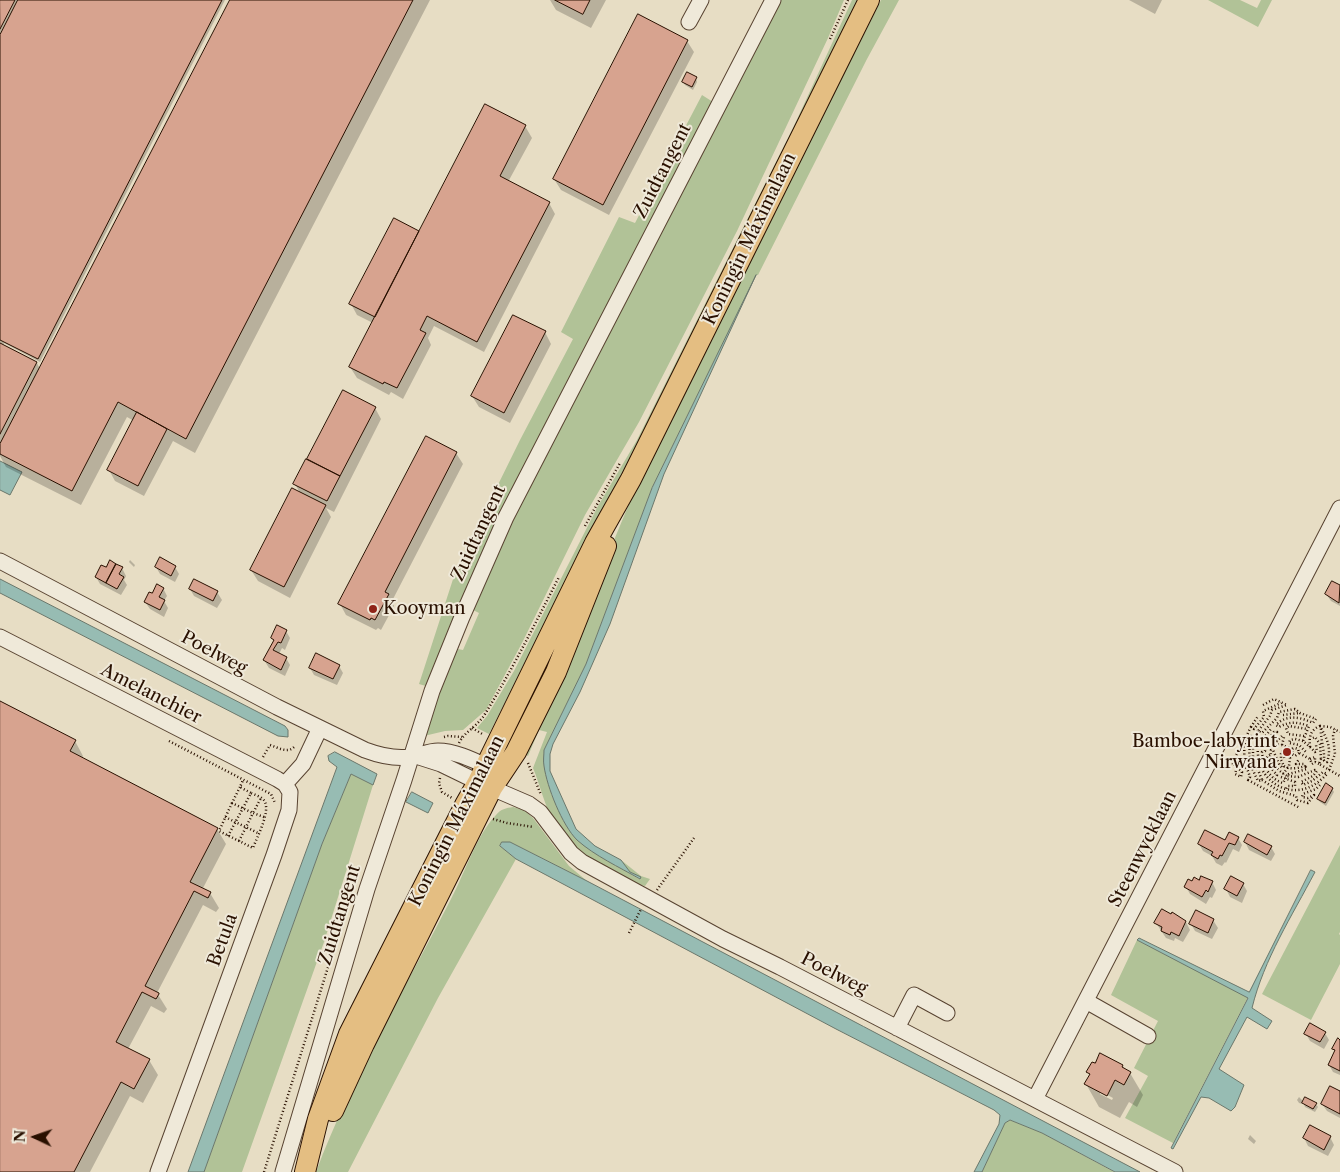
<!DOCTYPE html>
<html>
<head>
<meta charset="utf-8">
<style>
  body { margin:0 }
  #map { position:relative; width:1340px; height:1172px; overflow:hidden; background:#e7ddc4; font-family:"Libre Caslon Text",serif }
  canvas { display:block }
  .north { position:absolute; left:10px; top:1112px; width:50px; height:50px; -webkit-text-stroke:4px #efe9d9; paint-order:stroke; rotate:273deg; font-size:14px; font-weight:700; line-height:20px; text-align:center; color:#291000 }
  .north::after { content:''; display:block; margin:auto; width:18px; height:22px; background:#291000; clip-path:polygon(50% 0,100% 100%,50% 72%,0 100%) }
</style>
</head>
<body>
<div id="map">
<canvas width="1340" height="1172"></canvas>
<div class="north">N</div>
</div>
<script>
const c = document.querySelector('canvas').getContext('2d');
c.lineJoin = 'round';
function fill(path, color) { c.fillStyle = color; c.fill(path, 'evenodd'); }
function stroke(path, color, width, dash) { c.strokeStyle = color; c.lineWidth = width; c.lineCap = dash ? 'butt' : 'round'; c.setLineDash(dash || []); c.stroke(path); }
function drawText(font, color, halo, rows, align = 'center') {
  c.font = font + ' "Libre Caslon Text",serif'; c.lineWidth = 4; c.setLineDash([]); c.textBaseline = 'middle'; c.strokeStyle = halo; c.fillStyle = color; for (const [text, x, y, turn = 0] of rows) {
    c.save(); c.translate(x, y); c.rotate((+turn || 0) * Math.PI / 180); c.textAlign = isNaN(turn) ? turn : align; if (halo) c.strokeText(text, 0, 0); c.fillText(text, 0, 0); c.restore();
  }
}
fill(new Path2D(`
  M780 0H844L828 38 737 231 639 422 585 515 522 643 486 710 463 730 445 731 424 736 449 667 458 649 463 650 479 613 473 610 497 551 531 480Z
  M852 0H860L584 557 547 619 489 734 477 728 487 716 514 671 598 506 637 440 793 128Z
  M881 0H899L867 59 758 275H756L652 488 586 664 544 750 552 796 565 822 576 839 592 851 639 879 640 877 630 872 621 860 641 876 650 879 645 886C610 876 574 854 554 822 545 807 540 785 533 768L547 732 539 730 528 756 520 750 605 562 643 470Z
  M1208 0H1240L1257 8 1261 0H1272L1258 27Z
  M702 95 713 102 429 687 419 684 456 570 520 440 573 339 561 332 619 217 635 223Z
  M351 774 373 785 324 942 242 1172H204L322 844Z
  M513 807 524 810 533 818 569 866 587 881 510 842H502L500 846 516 859 438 998 348 1172H316C352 1076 405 989 451 899 465 873 476 836 496 815 501 809 506 808 513 807Z
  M1340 845V932L1339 934 1340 935V964L1311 1020 1262 994Z
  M1137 940 1248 997 1173 1143 1125 1118 1148 1076 1134 1068 1158 1021 1111 995Z
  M1010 1120 1042 1133 1114 1172H982L1005 1123Z`), '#b1c297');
const water = new Path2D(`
  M756 275 664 474 610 624 580 692 553 744 550 754V771L576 829 595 846 621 860 630 872 641 877 640 879C619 867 595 856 577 840 562 825 547 787 544 766 543 761 544 755 544 750L586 664 652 488Z
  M0 461 22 472 10 495 0 490Z
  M0 579 285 726 288 730V737L278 736 0 593Z
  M335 752 377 774 373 785 351 774 322 844 204 1172H188L337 767 329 761 328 756Z
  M412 792 433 803 428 813 406 802Z
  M502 842H510L587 881 1140 1172H1115L1042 1133 1010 1120 1005 1123 982 1172H974L999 1124 1000 1115 994 1110 836 1029 516 859 500 846Z
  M1311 870 1315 872C1292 916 1264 959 1252 1008L1272 1021 1267 1029 1247 1017 1219 1069 1244 1085 1235 1107 1231 1111 1209 1098 1201 1097 1173 1149 1171 1148 1248 998 1137 940 1139 938 1249 992Z`);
fill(water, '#97bcb3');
stroke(water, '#6b776b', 1);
fill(new Path2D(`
  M0 0H225L40 362 4 343 3 346 37 363 40 369 232 0H430L195 453 173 441 144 496 115 481 109 470 134 421 127 417 81 505 6 467 0 456Z
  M550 0H606L591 28 556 10Z
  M1129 0H1162L1155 14Z
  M687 41 694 52 609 215 561 190 554 179Z
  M696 78 697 82 693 90 685 85 683 82Z
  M525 126 532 138 508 182 549 203 555 214 484 352 434 326 428 338 431 345 403 399 391 392 389 395 357 378 350 367 373 323 357 315 351 304 394 220 419 233Z
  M545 332 551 344 510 423 479 407 472 396Z
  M343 392 375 408 381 419 334 512 326 508 331 517 290 598 258 581 251 570 300 493 295 484Z
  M456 453 463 464 392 601 394 606 381 630 378 628 376 630 346 615 340 604Z
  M130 560 135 565 134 567 129 562Z
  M156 567H175L179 574 175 582 160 574Z
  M122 568 126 576 124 580 127 585 121 595 100 584 96 577 107 569Z
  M194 581 217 592 222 600 217 608 194 596 190 589Z
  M1332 583 1340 586V606L1331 601 1326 594Z
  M163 588 167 596 164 601 168 608 164 617 150 609 145 602Z
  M286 631 290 638 285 650 282 648 279 654 286 658 290 665 285 676 269 668 264 660 274 642 272 638Z
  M339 666 343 673 337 685 314 675 310 668Z
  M0 702 75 741 83 756 82 759 217 829 226 844 202 890 210 893 219 908 216 912 203 905 157 993 167 1009 164 1013 151 1006 128 1049 149 1060 158 1075 143 1103 130 1096 90 1172H0Z
  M1332 789 1334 792 1326 806 1320 802 1318 799Z
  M1238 838 1242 845 1239 852 1233 849 1226 863 1225 862 1222 866 1216 863 1212 856 1203 851 1199 844 1226 841Z
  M1245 842 1271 847 1275 854 1271 861 1249 850Z
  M1192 882H1212L1216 890 1212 898 1210 897 1206 904 1190 894 1186 887Z
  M1243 884 1247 891 1242 903 1230 897 1226 889Z
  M1197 912 1213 920 1218 928 1212 939 1195 931 1191 924Z
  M1172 914 1186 922 1190 930 1183 942 1175 938 1174 941 1166 938 1156 923Z
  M1325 1033 1329 1040 1324 1049 1310 1041 1306 1034Z
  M1340 1041V1075L1333 1072 1329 1065 1335 1052 1334 1049Z
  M1101 1055 1123 1066 1125 1070 1130 1073 1143 1095 1137 1107 1129 1102 1120 1118 1099 1107 1086 1084 1090 1076 1088 1072 1096 1065ZM1100 1091 1113 1098 1112 1100 1100 1094Z
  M1340 1092V1118L1327 1111 1322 1104Z
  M1299 1097 1304 1102 1316 1104 1318 1107 1315 1112 1305 1107 1303 1102 1302 1104 1299 1103 1297 1100Z
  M1250 1135 1256 1141 1254 1144 1248 1139Z
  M1330 1137 1334 1145 1328 1156 1308 1146 1304 1138Z`), '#0003');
const building = new Path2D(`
  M0 0H15L0 29Z
  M18 0H222L38 359 0 340V35Z
  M230 0H413L186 439 118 402 72 491 0 454V444Z
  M555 0H590L583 14Z
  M638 14 688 40 603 205 553 179Z
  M687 72 697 77 692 87 682 82Z
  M485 104 526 125 500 176 550 202 477 342 427 316 420 330 426 333 397 388 384 382 383 384 349 367Z
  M394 218 419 231 375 317 349 304Z
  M513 315 546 331 504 413 471 396Z
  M0 343 37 362 0 434Z
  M343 390 376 407 340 476 307 459Z
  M137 412 167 429 138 486 107 470Z
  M426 436 457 452 385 592 389 594 375 620 371 618 370 620 338 604Z
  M306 459 340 476 327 501 293 484Z
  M292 488 326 505 284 587 250 570Z
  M160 557 176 566 171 576 155 567Z
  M110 560 116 564 106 583 95 577 101 565 106 567Z
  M116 564 123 567 119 574 124 577 117 589 106 583Z
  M194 579 218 591 213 601 189 589Z
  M1332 581 1340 585 1339 603 1325 594Z
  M157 584 164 588 159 597 165 600 160 610 144 602 149 592 152 593Z
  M277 625 287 630 281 643 278 642 273 650 287 657 281 670 263 660 274 640 271 638Z
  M316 653 340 665 333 679 309 668Z
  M0 701 76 740 70 751 218 828 190 882 211 892 208 898 194 891 145 986 159 993V994L156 999 142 992 116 1042 150 1059 134 1089 121 1082 74 1172H0Z
  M1326 783 1333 788 1325 803 1317 799Z
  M1205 830 1225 840 1229 832 1239 837 1235 845 1229 843 1222 856 1220 855 1218 859 1211 855 1213 852 1198 844Z
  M1248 834 1272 846 1267 855 1244 842Z
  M1201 876 1213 881 1208 892 1206 890 1202 897 1184 887 1188 879 1192 881 1194 877 1199 880Z
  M1231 876 1244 883 1237 896 1224 889Z
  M1162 909 1171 914 1172 912 1186 921 1179 936 1171 932 1170 935 1161 931 1162 927 1154 923Z
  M1196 910 1214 919 1208 933 1189 924Z
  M1310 1023 1326 1032 1320 1042 1304 1034Z
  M1338 1038 1340 1040V1071L1328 1065 1335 1050 1332 1049Z
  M1100 1053 1123 1065 1122 1067 1131 1072 1124 1085 1115 1080 1107 1096 1084 1084 1090 1074 1086 1072 1092 1062 1095 1063Z
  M1330 1086 1340 1091V1114L1321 1104Z
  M1305 1097 1317 1103 1313 1109 1302 1103Z
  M1310 1125 1331 1136 1324 1150 1303 1138Z`);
fill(building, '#d7a38f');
stroke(building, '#291000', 1);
const minor = new Path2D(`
  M689 22 701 0
  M0 561 277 707 365 750C381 756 398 760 415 756 423 754 430 751 438 751 454 751 471 759 486 766L488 775
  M0 637 277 779 285 784 290 792 289 810 274 855 158 1172
  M416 756 441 764 478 782 529 804 540 812 571 853 582 862 723 939 780 967 1175 1172
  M285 784 303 764 320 728
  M1086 1001 1148 1036
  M897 1028 914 995 947 1013
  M1035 1099 1340 508
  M283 1172 367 889 404 780 432 691 462 617 506 517 773 0`);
const major = new Path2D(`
  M333 1111 364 1044 492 788 516 752 556 672 606 546
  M305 1172 318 1119 349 1034 465 805 478 782 595 543 631 479 869 0`);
stroke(minor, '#584331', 17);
stroke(major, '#291000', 22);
stroke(new Path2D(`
  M830 39 848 0
  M585 526 620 463
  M1263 705 1274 699 1287 705 1272 710 1270 716 1258 731 1262 733 1277 718 1279 712 1295 709 1300 713 1316 719 1313 723C1301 717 1286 714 1276 725L1279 727C1290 721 1297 722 1309 726L1303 741 1310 747C1309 737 1310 730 1320 726 1327 739 1332 748 1327 762L1321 759 1319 764 1340 776
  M1283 715 1299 713
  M1320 726 1330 727 1340 732
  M1251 727 1258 716
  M472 728 484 735
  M1321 729C1320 738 1325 750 1324 761
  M1258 731 1256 736 1262 742V746L1258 745C1256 765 1266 783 1286 789
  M1252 735C1247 755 1249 763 1258 781L1262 780 1253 757V745H1258
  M1304 736 1288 734 1286 728 1289 726 1307 729
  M444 737 448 736 462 737
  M1313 738 1315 737 1320 744 1321 759
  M169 741 265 791 271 794 275 803
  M1267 741 1264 738 1271 729
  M1303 741 1295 739 1290 740 1289 743 1299 745 1306 752
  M459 743C465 731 478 726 485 714 512 670 535 624 559 577
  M1271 744 1282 745 1292 749
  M1282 745 1284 737 1282 736 1277 741 1274 739 1277 732H1274L1267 741 1265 751 1262 752C1263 766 1269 779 1283 783L1287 776C1277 770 1269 762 1271 750H1273L1280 766 1283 768 1284 766 1281 760V751L1283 752 1285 759
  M1310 747 1315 752 1317 751 1316 745
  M1299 753 1295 756 1292 754V749L1295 748 1298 749 1299 753 1310 759 1312 764 1315 762 1319 764
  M1270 755 1267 757 1271 768 1277 775 1275 778
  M263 757 270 745C279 748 288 754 295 746
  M1310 759 1315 757V762
  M1249 761H1245C1243 749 1245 737 1251 727L1254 729 1264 717 1263 711 1281 703
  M528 763 541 795
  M1234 766 1239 758 1248 771 1250 777 1248 780 1246 779
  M1284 766C1290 770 1299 768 1305 766L1304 764H1296L1299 759
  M1237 767 1242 772 1241 777 1235 774 1237 767 1234 766 1232 762 1244 742
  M1329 770 1335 754 1333 736 1335 729
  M1283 774 1289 766 1290 758 1285 752H1283
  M1281 777 1295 782V786H1288L1286 789C1302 793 1316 786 1327 774L1323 772 1312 781 1303 785 1301 782 1313 776 1317 771 1315 770 1298 777 1287 776 1289 774 1307 769 1305 766
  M440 778 439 783 442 792 452 798
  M1248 780 1300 808
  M1262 780 1279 791 1296 796 1297 800 1308 803 1314 795 1308 798 1302 797 1303 794 1316 789 1320 785 1318 783
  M240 787 232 803 253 813 261 798
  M232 803 219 831 253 848C257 837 270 813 265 802 263 797 255 795 251 793
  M225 817 258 833
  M493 819 507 823 534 827
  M228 836 251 793 240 787 243 780
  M239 841 253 813 264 817
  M657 890 694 838
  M629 933 641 909
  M264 1172 329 964`), '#291000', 2.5, [1, 2.5]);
stroke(minor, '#efe9d9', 15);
stroke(major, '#e4be82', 20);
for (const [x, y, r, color] of [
  [373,609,5,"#8f2418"],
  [1287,752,5,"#8f2418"]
]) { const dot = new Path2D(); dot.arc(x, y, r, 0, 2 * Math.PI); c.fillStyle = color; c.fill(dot); stroke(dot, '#efe9d9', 2); }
drawText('18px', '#291000', '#efe9d9', [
  ["Zuidtangent",663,171,-63],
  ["Koningin Máximalaan",750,239,-64],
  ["Zuidtangent",479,533,-65],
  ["Poelweg",214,653,28],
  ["Amelanchier",151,694,27],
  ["Koningin Máximalaan",457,821,-63],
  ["Steenwycklaan",1143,849,-63],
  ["Zuidtangent",340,915,-73],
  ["Betula",223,940,-70],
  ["Poelweg",834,974,27]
]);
drawText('18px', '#291000', '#efe9d9', [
  ["Kooyman",383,609],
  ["Bamboe-labyrint",1277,742,"right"],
  ["Nirwana",1277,763,"right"]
], 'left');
</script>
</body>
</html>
